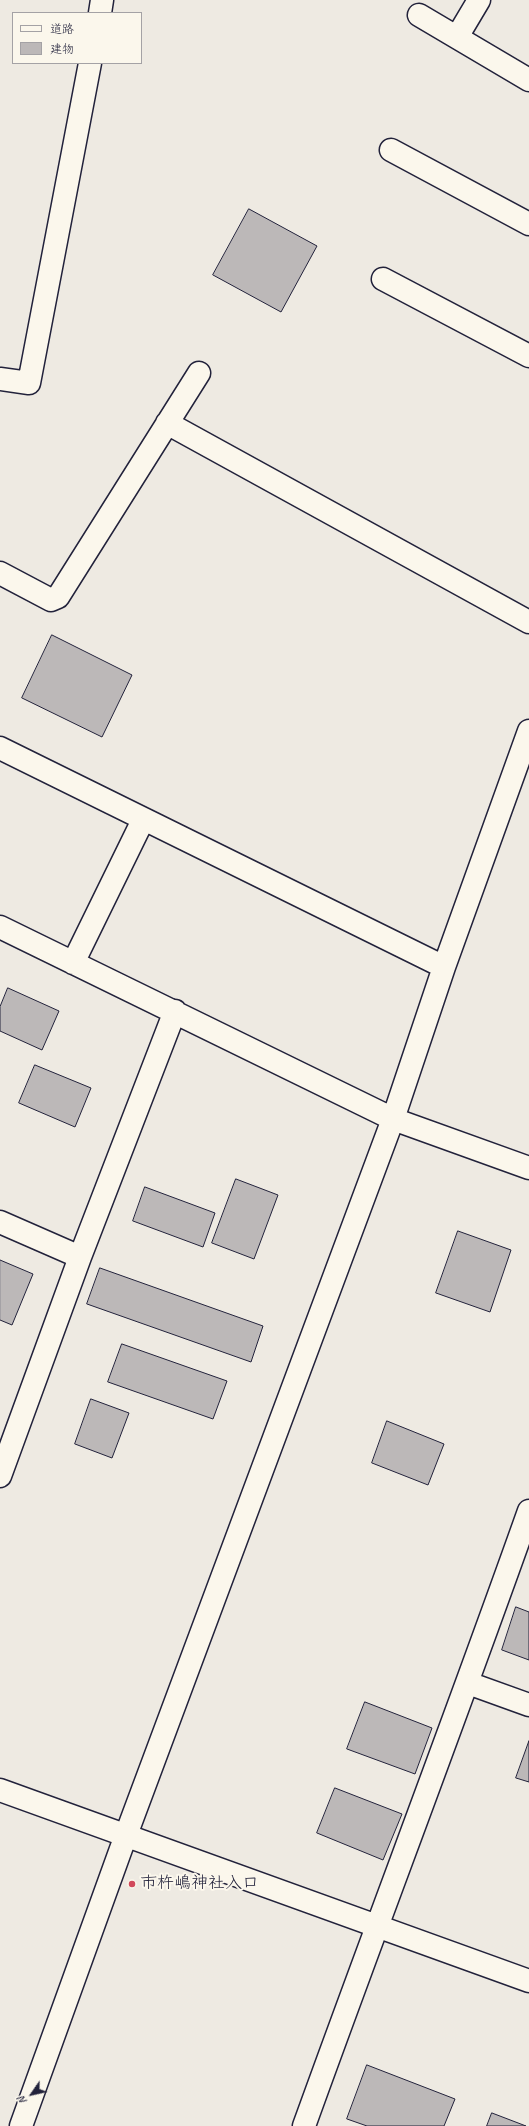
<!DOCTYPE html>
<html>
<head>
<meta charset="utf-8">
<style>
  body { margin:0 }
  #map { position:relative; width:529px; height:2126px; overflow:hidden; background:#eeeae2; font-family:Caveat,"Klee One",sans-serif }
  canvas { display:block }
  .legend { position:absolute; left:12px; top:12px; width:130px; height:52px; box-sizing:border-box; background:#fbf7ec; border:1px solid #a4a2a5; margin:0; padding:5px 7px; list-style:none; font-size:12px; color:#22223b }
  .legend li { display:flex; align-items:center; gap:8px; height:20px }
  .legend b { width:20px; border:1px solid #a4a2a5 }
  .north { position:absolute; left:12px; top:2074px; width:40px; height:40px; -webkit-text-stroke:3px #fbf7ec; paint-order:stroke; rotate:236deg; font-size:11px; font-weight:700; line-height:16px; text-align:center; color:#22223b }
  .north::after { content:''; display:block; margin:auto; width:14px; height:18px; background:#22223b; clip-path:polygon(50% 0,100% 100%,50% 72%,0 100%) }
</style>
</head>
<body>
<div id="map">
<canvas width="529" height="2126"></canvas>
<ul class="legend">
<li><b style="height:5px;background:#fbf7ec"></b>道路</li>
<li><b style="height:11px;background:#bcb8b8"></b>建物</li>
</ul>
<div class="north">N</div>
</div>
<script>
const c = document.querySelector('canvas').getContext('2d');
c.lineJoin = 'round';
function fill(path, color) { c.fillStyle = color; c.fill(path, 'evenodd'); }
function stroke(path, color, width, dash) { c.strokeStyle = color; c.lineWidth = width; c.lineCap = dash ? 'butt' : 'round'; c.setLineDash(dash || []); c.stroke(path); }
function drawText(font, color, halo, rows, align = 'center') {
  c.font = font + ' Caveat,"Klee One",sans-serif'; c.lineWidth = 4; c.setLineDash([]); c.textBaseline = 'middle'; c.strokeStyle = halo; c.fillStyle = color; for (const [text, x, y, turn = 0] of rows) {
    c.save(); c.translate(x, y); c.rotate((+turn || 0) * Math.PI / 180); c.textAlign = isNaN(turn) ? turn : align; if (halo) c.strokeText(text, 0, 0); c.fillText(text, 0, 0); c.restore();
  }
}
const building = new Path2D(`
  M249 209 317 246 281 312 213 275Z
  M52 635 132 675 102 737 22 698Z
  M8 988 59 1011 42 1050 0 1031V1007Z
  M35 1065 91 1088 75 1127 19 1103Z
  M236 1179 278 1195 254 1259 212 1243Z
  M145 1187 215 1213 203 1247 133 1221Z
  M458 1231 511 1250 490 1312 436 1293Z
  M0 1260 33 1274 12 1325 0 1320Z
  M100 1268 263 1326 251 1362 87 1304Z
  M122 1344 227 1381 213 1419 108 1382Z
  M91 1399 129 1413 112 1458 75 1444Z
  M387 1421 444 1444 428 1485 372 1463Z
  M516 1607 529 1612V1660L502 1650Z
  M365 1702 432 1728 415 1774 347 1749Z
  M529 1741V1782L516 1778Z
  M335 1788 402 1814 383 1860 317 1833Z
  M367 2065 455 2099 444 2126H367L347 2119Z
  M492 2113 526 2126H487Z`);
fill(building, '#bcb8b8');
stroke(building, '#22223b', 1);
const minor = new Path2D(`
  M100 13 102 0
  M419 15 529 80
  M457 37 479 0
  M391 150 529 224
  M383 279 529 356
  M0 379 29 383 90 63
  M167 423 529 622
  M0 573 51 600 58 597 199 373
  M0 748 444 967
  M0 927 393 1119 529 1168
  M73 963 143 820
  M0 1222 80 1257
  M0 1476 80 1257 175 1011
  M468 1683 529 1705
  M0 1790 529 1981
  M21 2126 126 1835 393 1119 444 967 529 731
  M304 2126C378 1921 456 1717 529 1511`);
stroke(minor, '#22223b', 25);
stroke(minor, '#fbf7ec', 22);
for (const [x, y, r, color] of [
  [132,1884,4,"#d1495b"]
]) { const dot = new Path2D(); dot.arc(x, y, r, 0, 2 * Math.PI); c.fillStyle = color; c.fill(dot); stroke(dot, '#fbf7ec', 1.5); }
drawText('17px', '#22223b', '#fbf7ec', [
  ["市杵嶋神社入口",140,1884]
], 'left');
</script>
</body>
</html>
